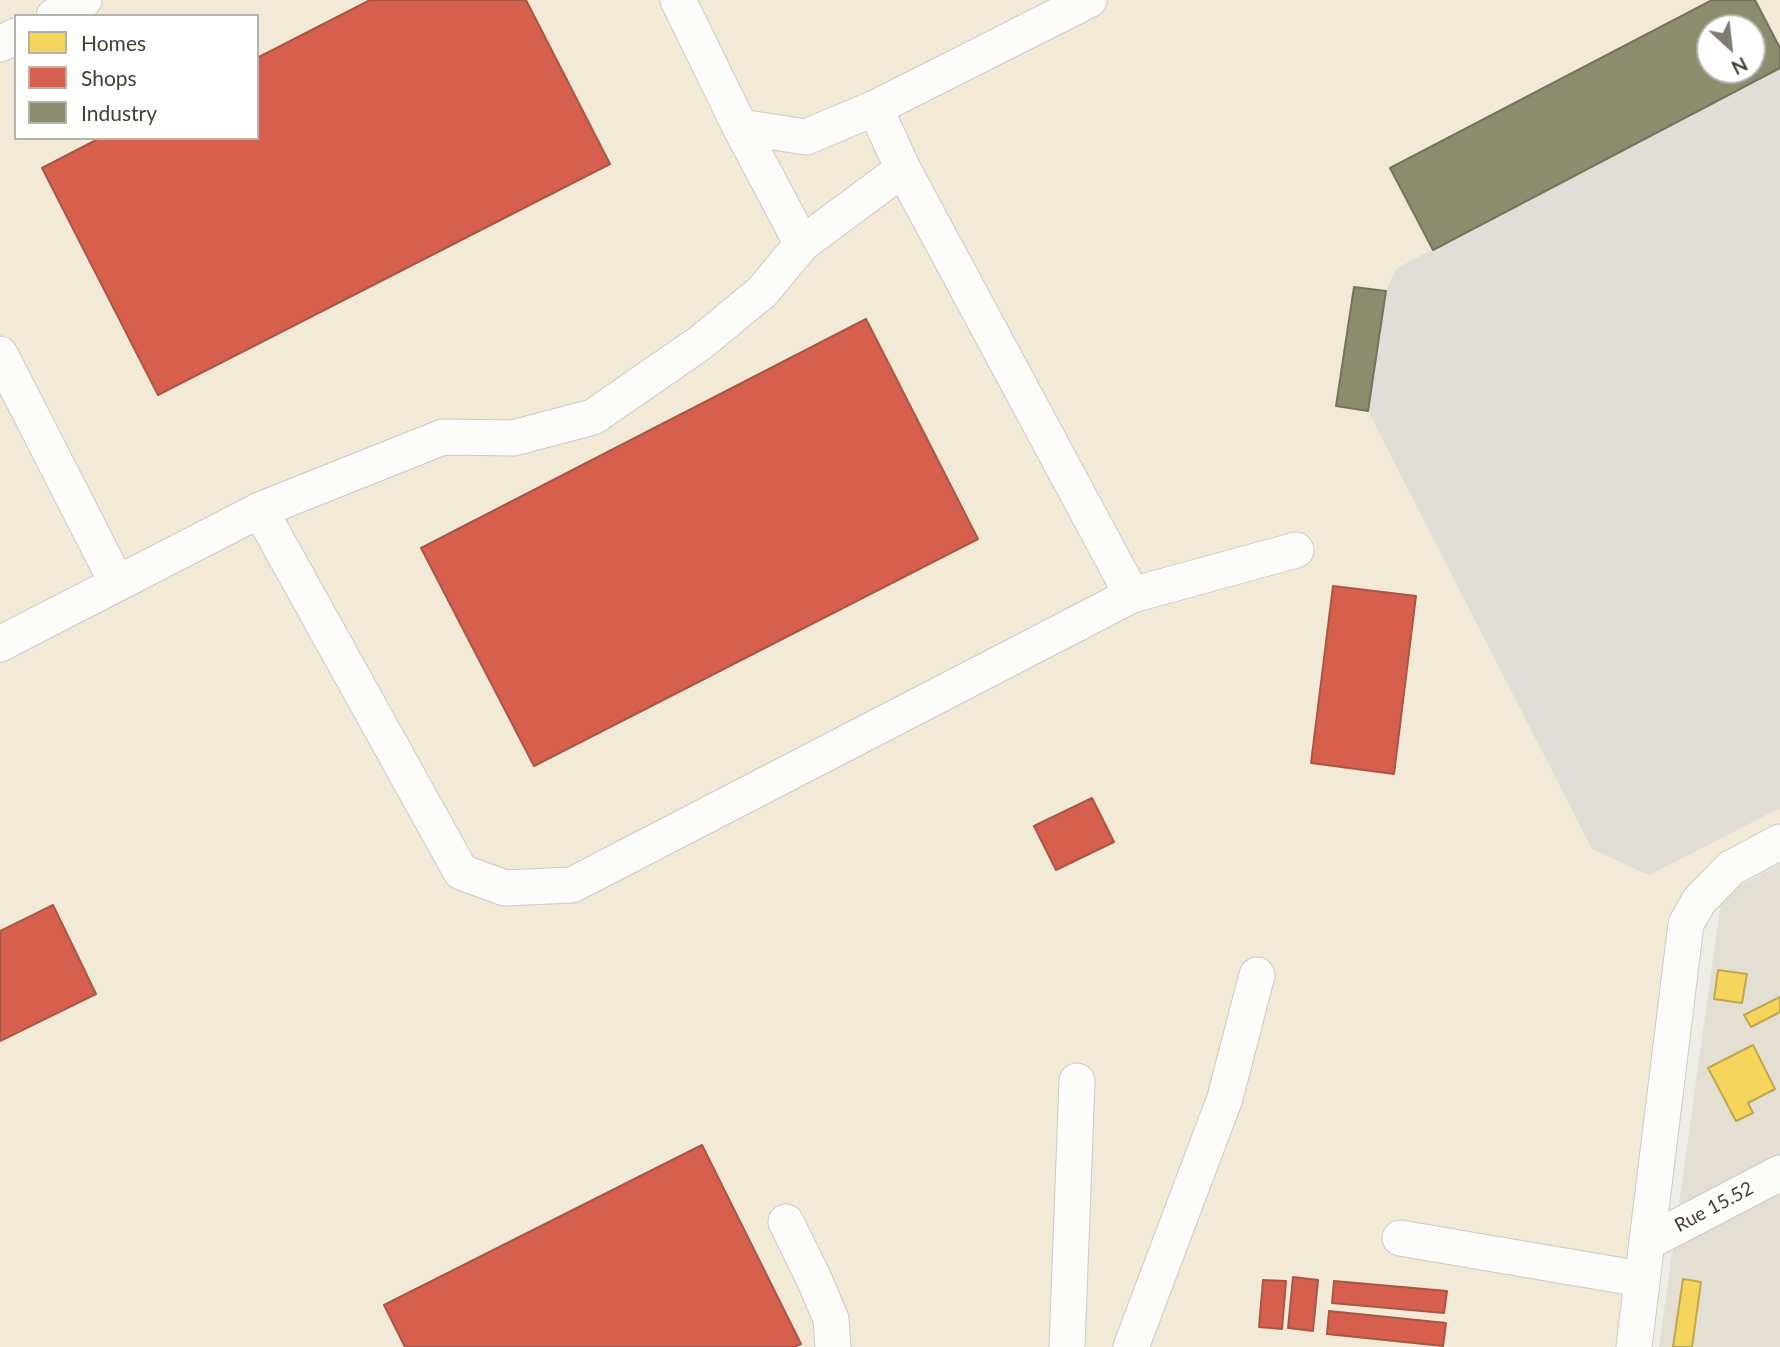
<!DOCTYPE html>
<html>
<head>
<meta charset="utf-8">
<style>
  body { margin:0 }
  #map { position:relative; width:1780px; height:1347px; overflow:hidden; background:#eeede6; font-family:Lato,sans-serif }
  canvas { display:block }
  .legend { position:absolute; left:14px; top:14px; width:245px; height:126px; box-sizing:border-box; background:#fff; border:2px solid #b4b2ad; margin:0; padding:9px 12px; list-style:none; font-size:21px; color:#443e33 }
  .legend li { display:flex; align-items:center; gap:14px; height:35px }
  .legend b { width:35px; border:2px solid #b4b2ad }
  .north { position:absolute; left:1696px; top:14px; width:70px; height:70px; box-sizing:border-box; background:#fff; border:2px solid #b4b2ad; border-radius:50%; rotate:153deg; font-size:19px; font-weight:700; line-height:28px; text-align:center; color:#443e33 }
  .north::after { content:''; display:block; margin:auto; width:24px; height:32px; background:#807b72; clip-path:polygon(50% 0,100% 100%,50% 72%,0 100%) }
</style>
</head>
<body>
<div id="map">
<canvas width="1780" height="1347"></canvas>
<ul class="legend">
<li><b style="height:19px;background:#f6d55c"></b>Homes</li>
<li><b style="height:19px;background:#d6604d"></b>Shops</li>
<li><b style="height:19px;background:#8c8c6e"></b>Industry</li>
</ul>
<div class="north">N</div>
</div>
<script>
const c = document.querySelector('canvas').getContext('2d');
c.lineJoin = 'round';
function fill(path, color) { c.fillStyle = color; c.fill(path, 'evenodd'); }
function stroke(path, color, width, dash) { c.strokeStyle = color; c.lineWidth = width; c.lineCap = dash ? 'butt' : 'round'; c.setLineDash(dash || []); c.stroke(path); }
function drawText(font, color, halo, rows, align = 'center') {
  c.font = font + ' Lato,sans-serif'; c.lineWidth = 7; c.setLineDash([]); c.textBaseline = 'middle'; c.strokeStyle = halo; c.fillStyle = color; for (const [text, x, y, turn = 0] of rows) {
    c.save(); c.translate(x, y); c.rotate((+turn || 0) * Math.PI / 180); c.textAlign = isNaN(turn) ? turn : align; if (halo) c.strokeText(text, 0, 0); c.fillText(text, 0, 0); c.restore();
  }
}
fill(new Path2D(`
  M1780 864V1347H1659L1722 895Z`), '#e3dfd3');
fill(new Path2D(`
  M0 0H1780V842L1699 901 1634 1347H0ZM16 16H257V138H16ZM1710 28H1752V70H1710Z`), '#f3e9d7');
fill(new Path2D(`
  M1780 68V808L1649 875 1592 849 1368 411 1386 291 1397 268Z`), '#e1ded7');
const homes = new Path2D(`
  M1718 970 1747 974 1742 1003 1714 999Z
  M1780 997V1012L1751 1027 1744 1015Z
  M1753 1045 1775 1089 1748 1103 1753 1113 1736 1121 1708 1068Z
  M1683 1279 1701 1282 1692 1347H1673Z`);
fill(homes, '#f6d55c');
stroke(homes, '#c1a850', 2);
const shops = new Path2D(`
  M370 0H526L610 164 158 395 42 168 100 138H257V58Z
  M866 319 978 539 534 766 421 548Z
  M1333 586 1416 596 1394 774 1311 763Z
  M1092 798 1114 842 1056 870 1034 826Z
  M53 905 96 994 0 1041V931Z
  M702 1145 801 1344 794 1347H405L384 1305Z
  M1293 1277 1318 1280 1313 1331 1288 1328Z
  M1263 1280 1286 1281 1282 1329 1259 1327Z
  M1334 1281 1447 1291 1444 1313 1332 1303Z
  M1329 1311 1446 1323 1443 1346 1327 1334Z`);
fill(shops, '#d6604d');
stroke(shops, '#aa5645', 2);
const industry = new Path2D(`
  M1712 0H1755L1780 48V68L1433 250 1390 168ZM1710 28H1752V70H1710Z
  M1354 287 1386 291 1368 411 1336 406Z`);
fill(industry, '#8c8c6e');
stroke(industry, '#76755c', 2);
const minor = new Path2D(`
  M678 0 740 127 802 244
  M54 16 84 0
  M0 44 16 36
  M875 108 903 169 1132 595
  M740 127 806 137 875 108 1089 0
  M0 354 117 583
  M260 510 461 872 505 888 572 885 1132 595 1296 550
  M0 644 260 510 443 437 513 438 593 417 700 343 762 292 802 244 903 169
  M786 1222 814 1279 831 1319 833 1347
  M1400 1238 1641 1279
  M1648 1242 1780 1173
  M1067 1347 1077 1081
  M1131 1347 1225 1098 1257 975
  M1634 1347 1686 924 1699 901 1731 868 1780 842`);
stroke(minor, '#cccac4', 37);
stroke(minor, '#fcfcfb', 35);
drawText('19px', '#443e33', '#fff', [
  ["Rue 15.52",1714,1207,-28]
]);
</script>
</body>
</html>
